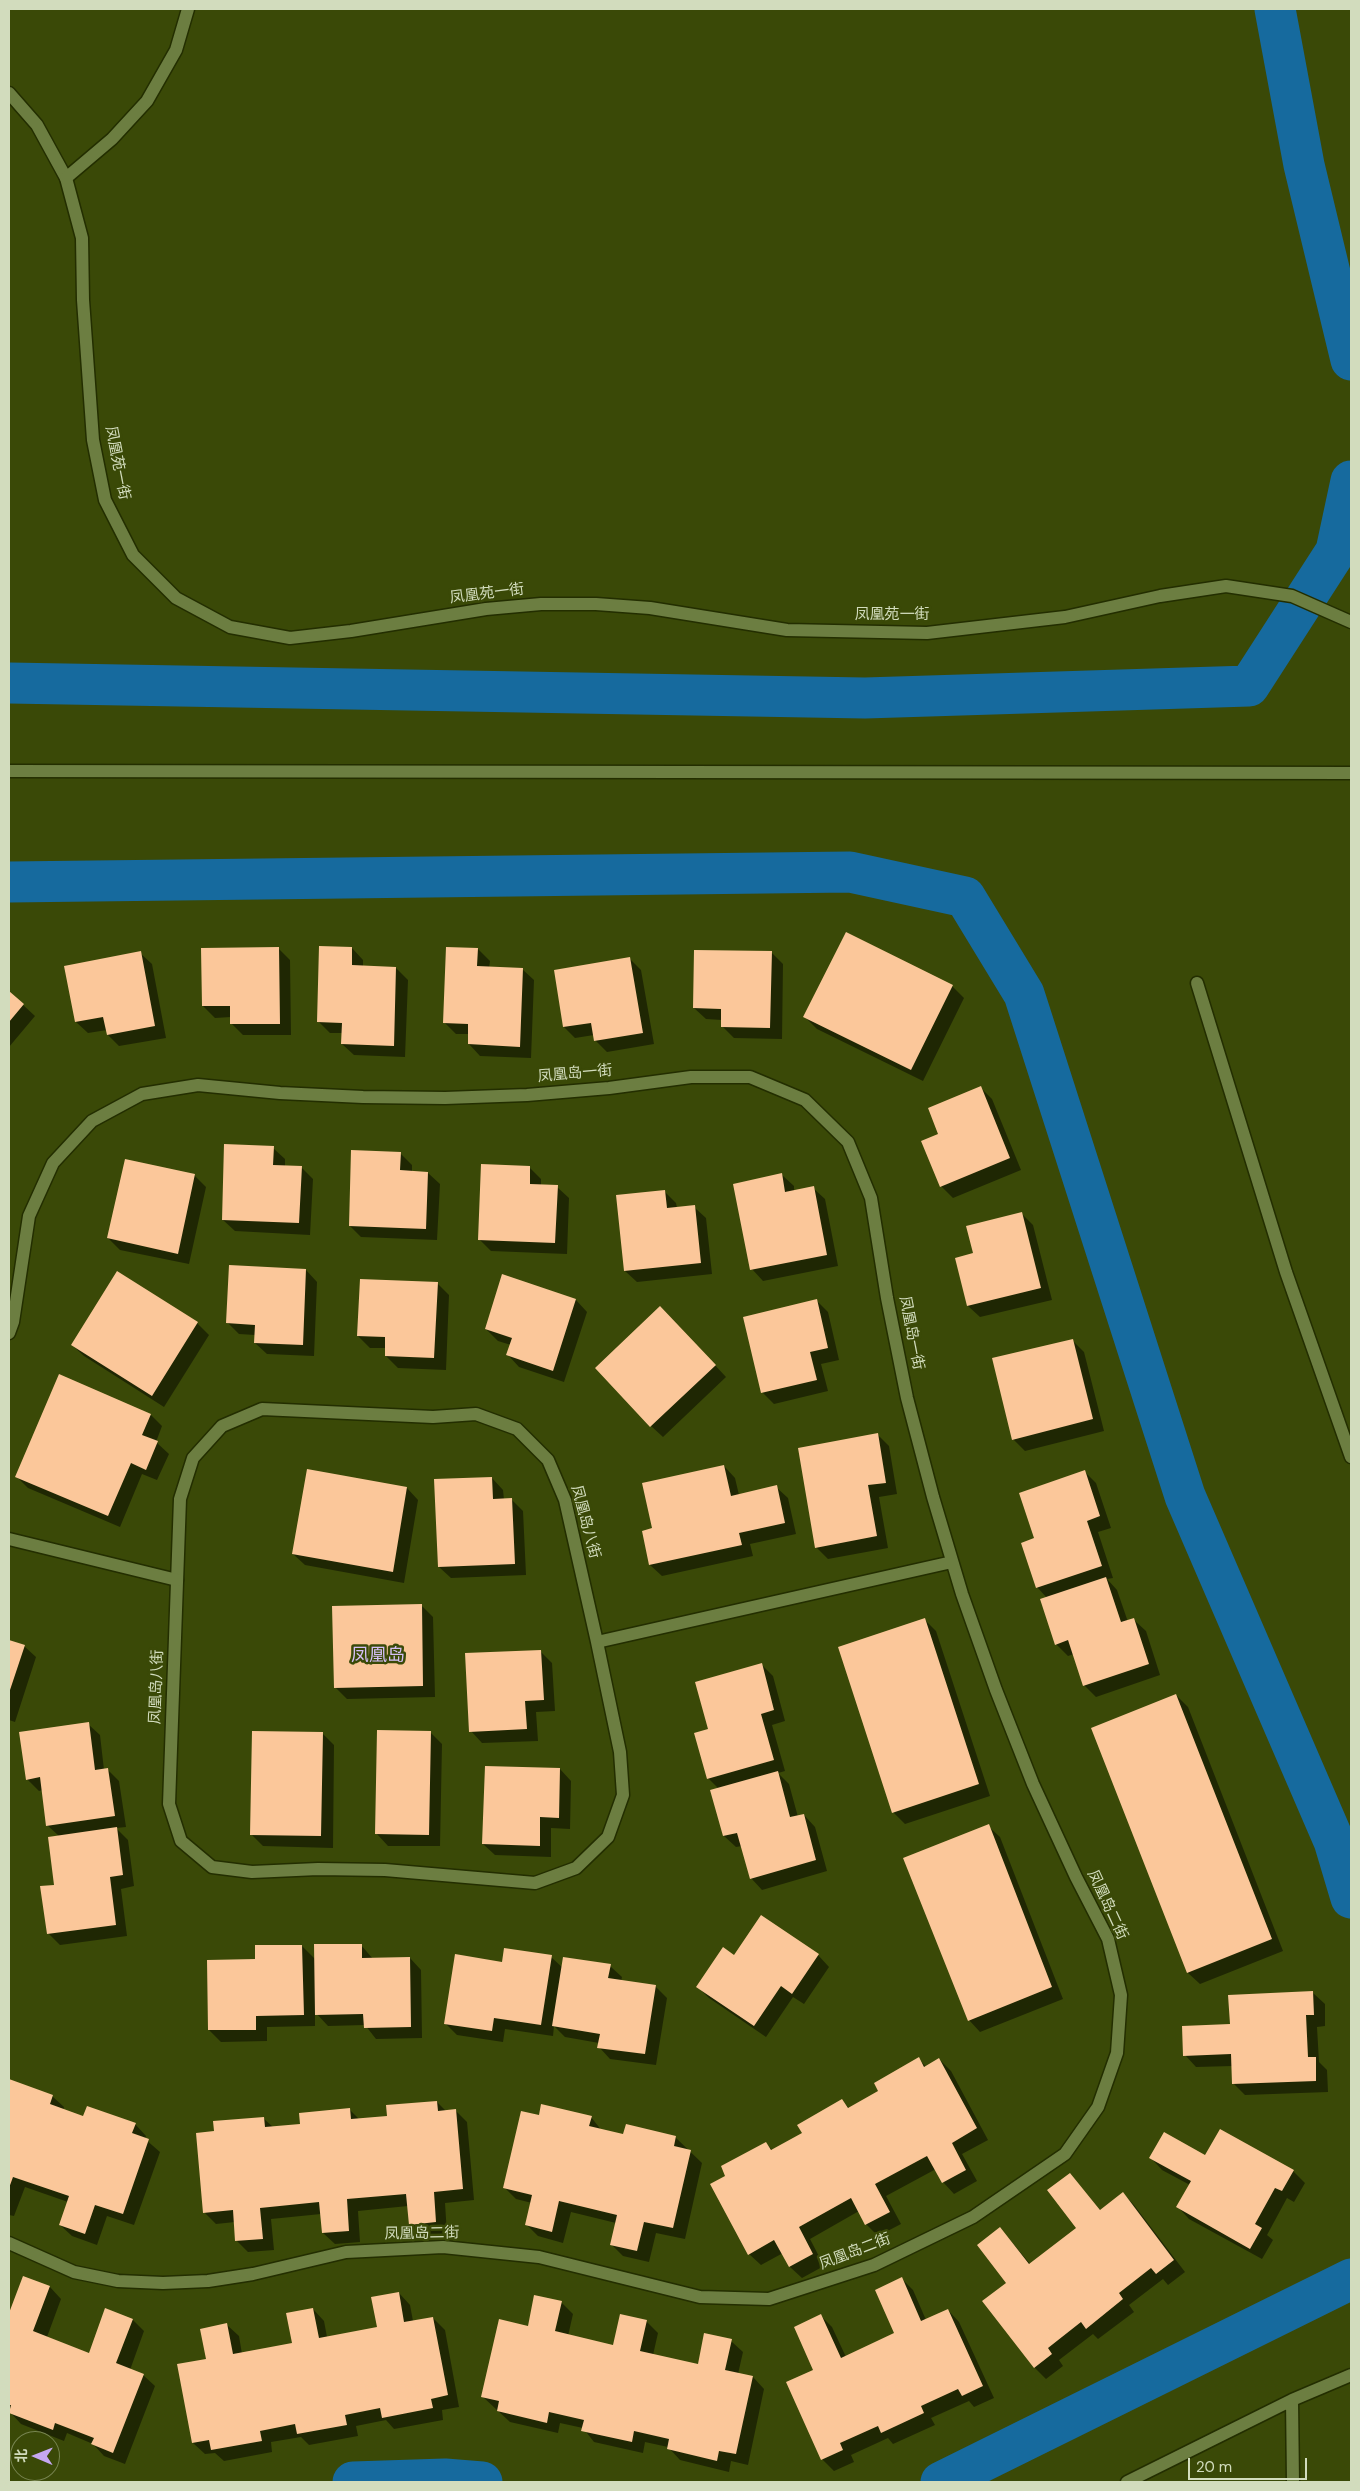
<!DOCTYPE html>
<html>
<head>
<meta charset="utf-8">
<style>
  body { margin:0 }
  #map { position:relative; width:1360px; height:2491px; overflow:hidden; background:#3a4907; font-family:"DM Sans","Noto Sans SC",sans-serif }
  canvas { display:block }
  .frame { position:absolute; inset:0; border:10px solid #d2dcbd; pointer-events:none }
  .north { position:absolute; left:10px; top:2431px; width:50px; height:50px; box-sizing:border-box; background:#3a4907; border:1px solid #778450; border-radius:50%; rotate:271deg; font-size:14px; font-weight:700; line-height:20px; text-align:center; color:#d2dcbd }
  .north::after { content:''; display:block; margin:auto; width:18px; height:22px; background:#c5a7f1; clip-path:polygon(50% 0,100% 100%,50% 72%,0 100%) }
  .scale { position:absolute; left:1188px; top:2458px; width:119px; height:22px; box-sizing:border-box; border:2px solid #d2dcbd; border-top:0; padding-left:6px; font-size:15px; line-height:18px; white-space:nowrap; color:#d2dcbd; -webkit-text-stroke:4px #3a4907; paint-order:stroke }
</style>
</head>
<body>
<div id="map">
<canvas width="1360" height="2491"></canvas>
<div class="frame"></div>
<div class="north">北</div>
<div class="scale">20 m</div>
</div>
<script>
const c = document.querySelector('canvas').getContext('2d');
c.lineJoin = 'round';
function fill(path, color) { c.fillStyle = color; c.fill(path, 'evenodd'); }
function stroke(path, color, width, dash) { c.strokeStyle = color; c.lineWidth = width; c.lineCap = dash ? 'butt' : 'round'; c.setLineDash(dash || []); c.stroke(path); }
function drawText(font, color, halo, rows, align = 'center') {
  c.font = font + ' "DM Sans","Noto Sans SC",sans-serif'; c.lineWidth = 5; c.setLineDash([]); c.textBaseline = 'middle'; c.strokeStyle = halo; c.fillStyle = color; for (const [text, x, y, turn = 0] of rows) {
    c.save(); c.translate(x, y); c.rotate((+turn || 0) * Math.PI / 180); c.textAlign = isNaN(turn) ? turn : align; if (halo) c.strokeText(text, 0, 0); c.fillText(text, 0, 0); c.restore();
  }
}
fill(new Path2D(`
  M352 948 363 960V967L396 968 408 980 405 1057 354 1055 342 1044 343 1033H330L318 1021Z
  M279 949 290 960 291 1035H243L231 1023V1017L215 1018 203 1006Z
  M478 949 490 961 489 968 522 969 534 980 531 1058 480 1056 469 1044V1034H456L444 1022Z
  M771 952 783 964 782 1039 734 1038 722 1026V1020L706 1019 694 1008Z
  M140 953 152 964 166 1038 119 1046 108 1035 107 1030 88 1033 76 1022 66 967Z
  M630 959 641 970 654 1044 607 1052 595 1040 594 1035 575 1038 564 1027Z
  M952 986 964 998 923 1081 817 1029 805 1017Z
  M9 992 35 1016 9 1047Z
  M980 1087 992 1099 1021 1170 953 1198 941 1186 940 1135Z
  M273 1148 285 1159V1166L301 1167 313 1179 310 1235 235 1231 223 1220Z
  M400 1153 412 1165V1172L428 1173 440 1184 437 1240 361 1237 350 1226Z
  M529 1167 541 1179V1186L557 1187 569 1198 567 1254 491 1251 479 1239Z
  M194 1175 206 1187 189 1264 120 1250 108 1238Z
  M782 1175 794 1186V1191L813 1188 825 1199 838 1266 763 1281 752 1269Z
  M664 1191 676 1203 677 1208 694 1207 706 1218 712 1274 637 1282 625 1271Z
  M1021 1213 1033 1225 1052 1300 980 1317 968 1306 975 1254Z
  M306 1270 317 1282 314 1356 267 1354 255 1343V1335L239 1334 228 1323Z
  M117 1272 197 1323 209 1335 164 1407 84 1356 72 1345Z
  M437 1283 449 1295 446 1370 398 1368 386 1356V1348H370L358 1336Z
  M576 1300 587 1312 564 1382 519 1367 508 1355 511 1345 498 1341 486 1329Z
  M817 1301 828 1312 839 1360 821 1364 828 1391 774 1404 762 1392Z
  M672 1319 726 1377 663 1437 651 1426Z
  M1072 1340 1084 1352 1104 1431 1025 1451 1013 1439Z
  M151 1415 162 1426 156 1442 169 1454 157 1480 142 1474 120 1527 28 1488 17 1477Z
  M877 1434 889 1446 897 1494 879 1497 888 1548 828 1559 816 1547Z
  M724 1466 735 1478 739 1495 776 1487 788 1498 796 1534 750 1544 753 1556 662 1576 650 1565 643 1532 654 1529Z
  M1085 1472 1096 1483 1111 1528 1098 1532 1113 1578 1107 1579 1117 1590 1128 1622 1134 1620 1146 1631 1160 1675 1096 1697 1084 1685 1074 1654 1068 1656 1056 1644 1047 1598 1037 1587 1035 1539Z
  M492 1478 503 1490 504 1500H512L523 1511 526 1575 451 1578 439 1567Z
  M407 1488 418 1500 404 1583 305 1565 293 1554Z
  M421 1605 433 1617 435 1697 347 1699 335 1687Z
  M924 1619 936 1631 990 1796 905 1824 893 1812Z
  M9 1641 24 1646 36 1657 15 1722 9 1720Z
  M541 1652 552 1663 555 1711 536 1712 538 1741 482 1743 471 1731Z
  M762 1665 773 1676 785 1721 772 1725 785 1771 778 1773 789 1784 798 1817 804 1815 815 1827 827 1871 762 1890 751 1878 742 1846 736 1847 724 1836 719 1789 708 1778 709 1730Z
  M1176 1695 1188 1707 1283 1951 1200 1984 1188 1973 1093 1728Z
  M88 1724 100 1735 104 1770H108L119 1781 126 1827 116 1828 128 1840 134 1886 121 1889 127 1936 60 1945 48 1933 56 1886 59 1836 47 1825 43 1790 39 1791 27 1779Z
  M430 1732 442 1744 440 1846H388L377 1834Z
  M323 1734 334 1745 333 1848 263 1846 252 1835Z
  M560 1769 571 1781 570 1829 551 1828V1857L495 1855 483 1844Z
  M988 1826 1000 1837 1063 1999 980 2032 969 2020Z
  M361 1945 373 1959 410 1958 421 1970 422 2038 376 2039 365 2025 328 2026 315 2012V2026L267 2027V2041L221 2042 209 2030 256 1961 302 1946 316 1960Z
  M818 1955 829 1967 804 2004 793 1997 766 2037 709 1998 697 1986Z
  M551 1957 563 1968 610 1966 622 1977 621 1981 655 1986 667 1998 656 2065 610 2059 599 2047V2043L565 2037 554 2026 553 2036 505 2029 503 2042 457 2035 446 2024 503 1963Z
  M1313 1993 1325 2004V2026L1317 2027 1319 2062 1327 2070 1328 2092 1245 2095 1233 2083V2066L1196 2067 1185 2055 1231 2026Z
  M919 2059 926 2067 939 2059 951 2071 988 2140 962 2154 977 2181 954 2194 943 2182 936 2169 886 2196 901 2224 878 2236 866 2224 859 2211 810 2239 824 2266 802 2278 790 2267 783 2253 761 2265 749 2254 727 2176 766 2143 773 2151 804 2134 842 2101 850 2109 880 2092Z
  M9 2081 52 2096 64 2107 63 2110 84 2117 135 2124 146 2136 145 2139 160 2152 134 2225 107 2216 97 2245 72 2236 60 2225 68 2202 25 2187 14 2216 9 2215Z
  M437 2102 446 2111 455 2110 467 2122 474 2200 445 2203 447 2234 422 2236 410 2224 408 2206 358 2211 360 2242 335 2244 323 2233 321 2214 271 2219 274 2250 248 2252 237 2241 235 2222 216 2224 204 2212 215 2133 263 2118 273 2127 301 2125 350 2110 359 2119 388 2117Z
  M540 2116 591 2117 602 2131 624 2136 675 2137 702 2163 685 2239 656 2233 649 2262 623 2256 611 2244 616 2223 571 2212 563 2243 538 2236 527 2225 532 2203 516 2199 505 2188Z
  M1206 2157 1293 2171 1305 2183 1294 2202 1287 2198 1267 2235 1273 2240 1262 2259 1189 2219 1178 2207 1190 2185 1162 2170 1151 2158Z
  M1070 2174 1101 2211 1123 2193 1134 2205 1185 2272 1168 2285 1163 2279 1129 2305 1134 2312 1098 2339 1093 2334 1059 2360 1063 2366 1046 2379 1035 2368 984 2301 1007 2283 1000 2228 1031 2265 1077 2228Z
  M24 2278 50 2287 61 2299 47 2337 90 2354 106 2309 133 2320 144 2331 130 2370 143 2375 155 2386 125 2464 104 2456 93 2444 67 2433 64 2441 21 2424 9 2411V2316Z
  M902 2279 913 2290 926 2320 948 2310 959 2322 994 2398 974 2407 969 2401 931 2418 935 2425 893 2444 888 2438 851 2455 854 2462 834 2471 822 2459 815 2371 821 2316 832 2327 846 2357 896 2334Z
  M399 2293 410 2305 413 2321 433 2318 445 2330 459 2407 442 2410 443 2420 394 2429 386 2420 356 2426 358 2436 309 2445 301 2437 271 2442 272 2452 224 2461 215 2453 205 2454 193 2443 207 2360 227 2325 239 2336 242 2354 293 2344 313 2309 324 2321 327 2337 378 2328Z
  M561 2302 573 2314 568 2336 613 2346 646 2321 658 2333 653 2355 699 2365 731 2341 743 2352 738 2374 753 2377 764 2389 748 2465 731 2461 729 2472 680 2460 668 2447 645 2442 643 2453 594 2442 583 2428 560 2423 558 2433 510 2422 483 2397 529 2327Z`), '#0007');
stroke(new Path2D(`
  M1275 9 1304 165 1351 360
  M9 683 865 698 1249 686 1336 551 1351 481
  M9 882 850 872 965 897 1024 994 1185 1496 1334 1841 1351 1898
  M353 2482 445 2479 482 2482
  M941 2482 1351 2279`), '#166a9e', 41);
fill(new Path2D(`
  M846 932 953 985 911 1070 803 1017Z
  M319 946 352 947V965L396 967 394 1046 341 1044 342 1023 317 1022Z
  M279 947 280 1024H230V1006H202L201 948Z
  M446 947 478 948 477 966 523 968 520 1047 468 1044V1024L443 1023Z
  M694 950 772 951 770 1028 721 1027V1009L693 1008Z
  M141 951 155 1026 107 1035 103 1017 75 1022 64 966Z
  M630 957 643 1033 594 1041 591 1023 563 1027 554 970Z
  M9 991 24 1004 9 1022Z
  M981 1086 1010 1158 940 1187 921 1141 938 1134 928 1108Z
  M224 1144 274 1146 273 1165 302 1166 299 1223 222 1220Z
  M351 1150 401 1152 400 1170 428 1172 426 1229 349 1226Z
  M125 1159 195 1174 178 1254 107 1238Z
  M481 1164 530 1166V1184L558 1185 555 1243 478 1240Z
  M782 1173 785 1192 814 1186 827 1255 750 1270 733 1184Z
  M665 1190 667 1208 695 1205 701 1263 624 1271 616 1195Z
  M1022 1212 1041 1288 967 1306 955 1258 973 1253 966 1226Z
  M229 1265 306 1269 303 1345 254 1343 255 1325 226 1323Z
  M117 1271 198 1322 152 1396 71 1345Z
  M502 1274 576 1299 553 1371 506 1355 512 1338 485 1329Z
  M360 1279 438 1282 434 1358 385 1356V1337L357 1336Z
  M817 1299 828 1348 810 1352 817 1380 761 1393 743 1317Z
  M660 1306 716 1365 650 1427 595 1368Z
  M1073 1339 1093 1419 1012 1440 992 1358Z
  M59 1374 151 1414 142 1435 158 1441 146 1470 131 1463 108 1516 15 1477Z
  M878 1433 886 1483 868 1485 877 1536 815 1548 798 1448Z
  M724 1465 731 1496 777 1485 785 1523 739 1533 742 1545 649 1565 642 1531 652 1528 642 1483Z
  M307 1469 407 1487 393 1572 292 1554Z
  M1085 1470 1100 1516 1087 1521 1102 1566 1036 1588 1021 1543 1034 1538 1019 1493Z
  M492 1477 493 1499 512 1498 515 1564 438 1567 434 1479Z
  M1106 1577 1121 1622 1134 1618 1149 1664 1083 1686 1068 1640 1055 1645 1040 1599Z
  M422 1604 423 1686 334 1688 332 1606Z
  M925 1618 979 1784 892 1813 838 1647Z
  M9 1640 25 1645 9 1693Z
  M541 1650 544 1700 525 1701 527 1729 469 1732 465 1653Z
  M762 1663 774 1710 761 1714 774 1760 707 1779 694 1733 708 1729 695 1682Z
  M1176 1694 1272 1939 1187 1973 1091 1728Z
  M89 1722 95 1770 108 1768 115 1816 46 1826 40 1777 26 1780 19 1732Z
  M377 1730 431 1731 429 1835 375 1834Z
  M252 1731 323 1732 321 1836 250 1835Z
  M485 1766 560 1768 559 1818 540 1817V1846L482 1844Z
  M778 1771 790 1817 804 1814 816 1860 750 1879 737 1833 723 1836 710 1790Z
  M989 1824 1052 1987 968 2021 903 1858Z
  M117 1827 123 1875 110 1877 116 1925 47 1934 40 1886 54 1885 48 1837Z
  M761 1915 819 1954 792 1994 781 1986 754 2026 696 1987 723 1947 734 1955Z
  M314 1944H362V1958L410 1957 411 2027 364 2028 363 2014 315 2015Z
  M255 1945H302L304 2015 256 2016V2030H208L207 1960 255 1959Z
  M504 1948 552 1955 541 2025 494 2018 492 2031 444 2024 455 1954 502 1962Z
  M563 1957 611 1964 608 1978 656 1985 645 2054 597 2048 600 2034 552 2026Z
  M1313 1991 1314 2015H1306L1308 2057H1316V2081L1232 2084 1231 2054 1183 2056 1182 2026 1230 2024 1228 1995Z
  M919 2057 924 2067 939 2058 977 2128 952 2143 966 2170 942 2183 927 2156 875 2184 890 2212 865 2225 851 2198 799 2227 813 2254 789 2267 774 2240 748 2255 710 2184 725 2176 721 2166 766 2142 771 2150 802 2133 797 2125 842 2099 848 2108 878 2091 874 2083Z
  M9 2079 53 2095 50 2104 83 2116 87 2106 136 2123 132 2133 149 2139 123 2214 95 2205 85 2234 59 2225 69 2196 13 2177 9 2188Z
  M437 2101 438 2111 456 2109 463 2189 434 2192 436 2222 409 2225 406 2194 347 2199 349 2231 322 2233 319 2202 260 2208 263 2239 235 2241 233 2210 203 2213 196 2133 214 2131 213 2121 264 2117 265 2127 300 2124 299 2113 350 2108 351 2119 387 2116 386 2105Z
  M541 2104 592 2116 589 2126 623 2134 626 2124 676 2136 674 2146 691 2150 673 2228 644 2222 637 2251 610 2245 617 2215 559 2201 552 2232 525 2225 532 2195 503 2188 521 2111 539 2115Z
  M1220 2129 1294 2170 1282 2191 1275 2188 1255 2224 1262 2228 1250 2249 1176 2207 1191 2181 1149 2158 1164 2132 1205 2155Z
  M1070 2173 1100 2210 1123 2192 1174 2260 1156 2274 1151 2268 1119 2293 1123 2299 1086 2329 1081 2322 1048 2348 1052 2354 1034 2368 982 2301 1006 2283 977 2245 1000 2227 1029 2264 1076 2228 1047 2190Z
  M23 2276 50 2286 33 2331 89 2353 105 2308 133 2319 116 2363 144 2374 113 2453 91 2444 94 2438 55 2423 53 2430 9 2413 11 2405H9V2313Z
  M902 2277 921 2321 948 2309 983 2386 962 2396 958 2389 921 2406 924 2413 881 2433 878 2426 840 2443 843 2450 821 2460 786 2382 813 2370 794 2327 821 2314 841 2358 894 2333 875 2290Z
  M399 2292 404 2322 433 2317 448 2395 431 2399 433 2408 382 2418 380 2408 345 2415 347 2425 297 2434 295 2424 260 2431 262 2441 211 2450 209 2440 192 2443 177 2364 206 2359 200 2329 227 2323 233 2354 292 2343 286 2313 313 2308 319 2338 377 2327 371 2297Z
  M534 2295 562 2301 555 2331 613 2345 620 2314 647 2320 640 2351 698 2364 704 2333 732 2339 725 2370 753 2376 736 2454 719 2451 717 2461 667 2449 669 2439 634 2431 632 2442 581 2431 584 2420 549 2412 547 2423 497 2411 499 2401 481 2397 499 2319 528 2326Z`), '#fbc79a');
const service = new Path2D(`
  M9 93 37 125 66 178 82 238 83 300 93 440 105 500 133 555 176 598 230 627 290 638 351 631 486 609 541 604H596L650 608 787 630 927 633 1065 617 1160 596 1226 586 1292 596 1351 622
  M1197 983 1286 1272 1351 1457
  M9 1333 13 1322 29 1216 53 1163 92 1121 142 1094 198 1085 280 1093 363 1097 445 1098 527 1095 609 1088 691 1077H750L805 1100 848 1142 871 1198 887 1298 907 1398 933 1497 962 1594 996 1690 1033 1784 1076 1877 1108 1939 1121 1995 1117 2053 1098 2107 1065 2154 973 2217 874 2265 769 2299 700 2297 539 2257 443 2247 346 2252 253 2274 208 2281 163 2283 118 2281 74 2272 9 2243
  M597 1642 620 1752 623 1795 608 1837 576 1868 535 1883 385 1870 318 1869 252 1872 212 1867 181 1841 169 1804 180 1499 193 1458 222 1426 262 1409 433 1417 476 1414 517 1429 548 1460 565 1500 597 1642 952 1562
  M1292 2400 1293 2482
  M1127 2482 1292 2400 1351 2375`);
const minor = new Path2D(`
  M66 178 112 139 147 101 176 50 188 9
  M9 771 1351 773
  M9 1539 177 1580`);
stroke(service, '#232e00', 15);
stroke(minor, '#232e00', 15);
stroke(service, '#6c7e41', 12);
stroke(minor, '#6c7e41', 12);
drawText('15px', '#d2dcbd', '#3a4907', [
  ["凤凰苑一街",117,463,79],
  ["凤凰苑一街",487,594,-7],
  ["凤凰苑一街",892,615],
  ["凤凰岛一街",575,1074,-5],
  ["凤凰岛一街",911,1333,79],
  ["凤凰岛八街",585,1522,75],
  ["凤凰岛八街",157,1687,-88],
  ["凤凰岛二街",1107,1905,65],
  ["凤凰岛二街",422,2234,-1],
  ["凤凰岛二街",855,2252,-21]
]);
drawText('18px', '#d5bff7', '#3a4907', [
  ["凤凰岛",378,1656]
]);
</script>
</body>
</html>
